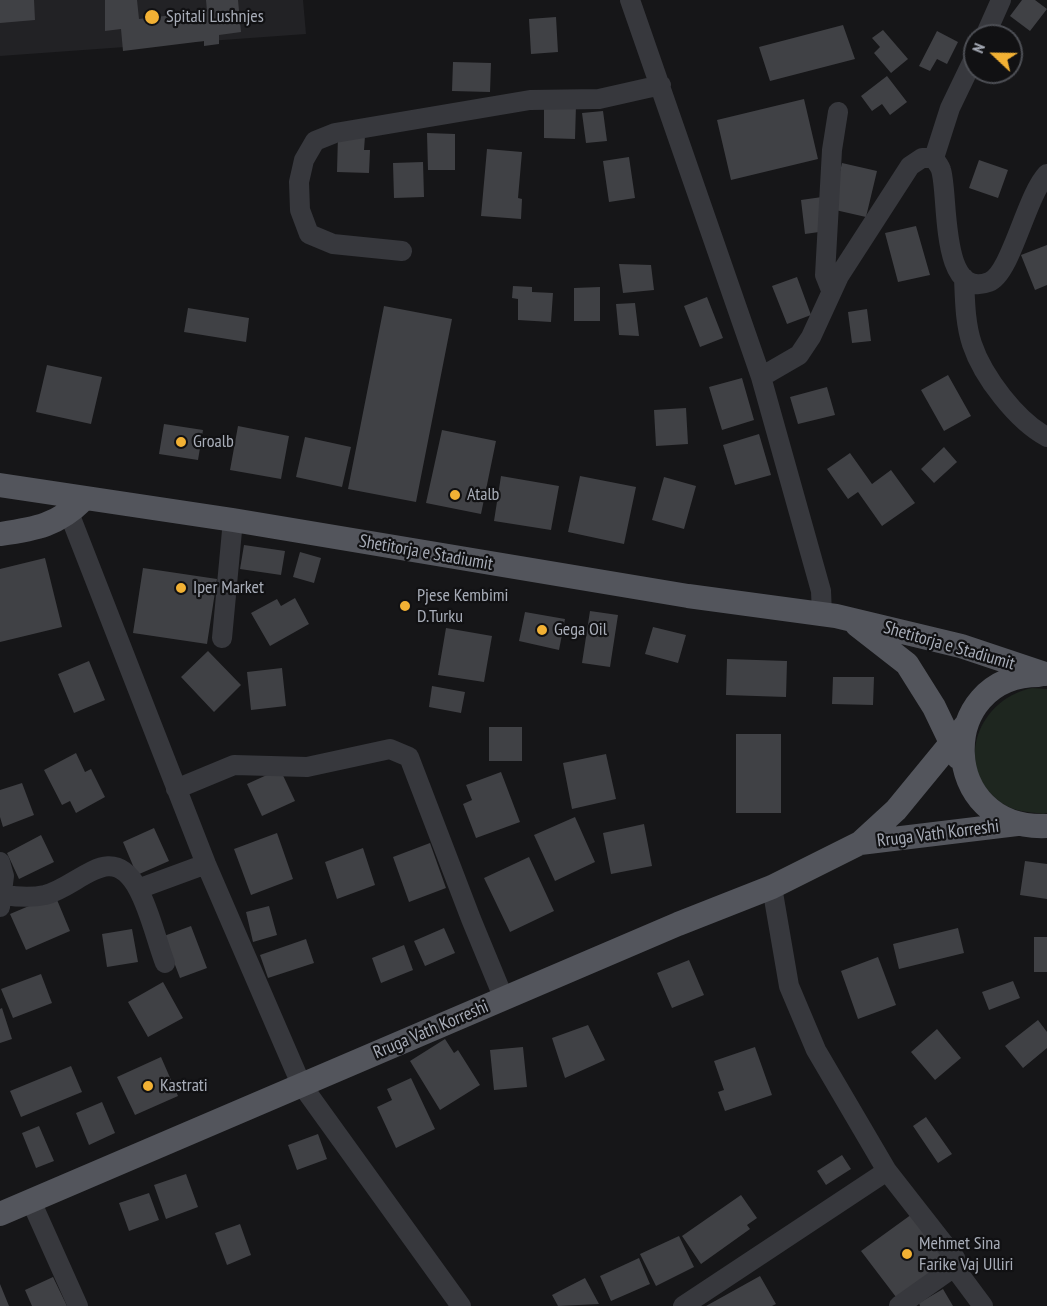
<!DOCTYPE html>
<html>
<head>
<meta charset="utf-8">
<style>
  body { margin:0 }
  #map { position:relative; width:1047px; height:1306px; overflow:hidden; background:#161618; font-family:"PT Sans Narrow",sans-serif }
  canvas { display:block }
  .north { position:absolute; left:963px; top:24px; width:60px; height:60px; box-sizing:border-box; background:#111113; border:2px solid #4d4f55; border-radius:50%; rotate:292deg; font-size:16px; font-weight:700; line-height:24px; text-align:center; color:#a8adb8 }
  .north::after { content:''; display:block; margin:auto; width:21px; height:27px; background:#f2b134; clip-path:polygon(50% 0,100% 100%,50% 72%,0 100%) }
</style>
</head>
<body>
<div id="map">
<canvas width="1047" height="1306"></canvas>
<div class="north">N</div>
</div>
<script>
const c = document.querySelector('canvas').getContext('2d');
c.lineJoin = 'round';
function fill(path, color) { c.fillStyle = color; c.fill(path, 'evenodd'); }
function stroke(path, color, width, dash) { c.strokeStyle = color; c.lineWidth = width; c.lineCap = dash ? 'butt' : 'round'; c.setLineDash(dash || []); c.stroke(path); }
function drawText(font, color, halo, rows, align = 'center') {
  c.font = font + ' "PT Sans Narrow",sans-serif'; c.lineWidth = 4.5; c.setLineDash([]); c.textBaseline = 'middle'; c.strokeStyle = halo; c.fillStyle = color; for (const [text, x, y, turn = 0] of rows) {
    c.save(); c.translate(x, y); c.rotate((+turn || 0) * Math.PI / 180); c.textAlign = isNaN(turn) ? turn : align; if (halo) c.strokeText(text, 0, 0); c.fillText(text, 0, 0); c.restore();
  }
}
fill(new Path2D(`
  M0 0H303L306 34 0 56Z`), '#222225');
fill(new Path2D(`
  M1032 688 1047 689V813L1043 814C1031 812 1018 812 1007 806 951 774 974 700 1032 688Z`), '#1e261f');
fill(new Path2D(`
  M0 0H34L35 20 0 23Z
  M105 0H137L139 19 207 11 206 0H238L241 32 219 35V44L204 46V41L123 51 121 29 105 31Z
  M1022 0H1035L1047 9 1030 31 1010 16Z
  M556 17 558 52 531 54 529 19Z
  M843 25 855 59 770 81 759 47Z
  M883 30 908 59 891 73 874 53 880 47 872 38Z
  M937 31 958 42 947 64 937 59 930 71 919 66Z
  M453 62 491 63 490 92 452 91Z
  M887 76 907 102 890 115 882 104 872 111 861 96Z
  M804 99 818 159 731 180 717 120Z
  M544 104 576 105 575 139 544 138Z
  M603 111 607 141 586 143 582 113Z
  M427 133 455 134V170H428Z
  M338 135 365 136 364 150H370L369 173 337 172Z
  M487 149 522 152 518 198 522 199 521 219 481 216Z
  M629 157 635 198 609 202 603 161Z
  M979 160 1008 170 998 198 969 188Z
  M423 162 424 197 394 198 393 163Z
  M842 163 877 171 866 217 831 209Z
  M822 197 826 231 805 234 801 200Z
  M916 226 930 275 898 282 885 233Z
  M1047 245V285L1035 290 1021 255Z
  M619 264 651 265 654 290 623 293Z
  M797 277 811 315 787 324 772 286Z
  M513 286 532 287V292L553 293 551 322 518 320V299L512 298Z
  M600 287V321H574V288Z
  M707 297 723 338 700 347 684 306Z
  M635 303 639 336 619 335 616 304Z
  M384 306 452 319 416 502 348 489Z
  M188 308 249 318 246 342 184 332Z
  M867 309 871 341 852 343 848 312Z
  M47 365 102 377 91 424 36 412Z
  M948 375 971 416 944 431 921 390Z
  M742 378 754 420 722 430 709 387Z
  M827 387 835 415 798 424 790 397Z
  M686 408 688 444 656 446 654 410Z
  M164 424 203 430 198 460 159 454Z
  M238 426 289 436 281 479 230 470Z
  M442 430 496 441 481 514 426 503Z
  M759 434 771 475 735 485 723 445Z
  M305 437 351 447 342 487 296 477Z
  M944 447 957 462 934 483 921 469Z
  M850 453 872 484 891 470 915 503 882 526 858 492 848 499 827 469Z
  M501 476 559 486 551 530 494 521Z
  M580 476 636 487 624 544 568 532Z
  M664 477 696 486 684 529 652 520Z
  M244 545 285 551 281 575 240 569Z
  M300 552 321 558 314 583 293 577Z
  M45 558 62 627 0 642V569Z
  M143 568 217 579 207 644 133 633Z
  M295 598 309 624 270 646 251 613 277 599 281 606Z
  M590 611 618 615 610 667 582 663Z
  M525 612 565 619 559 650 519 641Z
  M653 627 686 635 678 663 645 654Z
  M446 628 492 636 484 682 438 675Z
  M208 651 241 685 214 712 181 677Z
  M727 659 787 661 786 697 726 695Z
  M89 661 105 700 74 713 58 674Z
  M282 668 286 706 251 710 247 672Z
  M833 677H874L873 705 832 704Z
  M432 686 465 692 461 713 429 707Z
  M489 727H522V761H489Z
  M736 734H781V813H736Z
  M76 753 85 772 91 769 105 797 76 813 70 801 62 805 44 770Z
  M606 754 616 799 572 809 563 763Z
  M280 769 295 801 262 816 247 784Z
  M501 772 520 822 476 838 463 804 472 800 466 785Z
  M22 783 34 815 3 827 0 817V790Z
  M575 817 595 862 555 881 534 835Z
  M644 824 652 866 611 874 603 833Z
  M154 828 169 861 137 875 123 842Z
  M277 833 293 879 251 895 234 849Z
  M41 835 54 862 19 879 7 853Z
  M430 843 446 888 409 902 393 857Z
  M363 848 375 885 337 899 325 862Z
  M529 857 554 911 510 932 484 878Z
  M1025 861 1047 864V899L1020 895Z
  M55 895 70 931 26 950 10 914Z
  M269 906 277 935 253 942 246 912Z
  M191 926 207 968 180 978 164 936Z
  M444 928 455 953 425 966 414 941Z
  M958 928 964 953 899 969 893 944Z
  M132 929 138 962 107 967 102 934Z
  M1034 937H1047V972H1034Z
  M306 939 314 963 268 978 260 955Z
  M404 945 413 970 381 983 372 958Z
  M878 957 896 1005 858 1019 841 971Z
  M689 960 704 995 672 1008 657 973Z
  M41 974 52 1003 13 1018 1 989Z
  M1013 981 1020 998 989 1010 982 992Z
  M163 982 183 1018 148 1037 128 1002Z
  M2 1008 12 1039 0 1043V1009Z
  M1038 1020 1047 1032V1048L1023 1068 1005 1046Z
  M588 1025 605 1060 565 1078 552 1038Z
  M937 1029 961 1058 935 1080 911 1052Z
  M445 1039 454 1053 458 1050 480 1085 440 1110 410 1061Z
  M523 1047 527 1087 494 1090 490 1050Z
  M755 1047 772 1095 725 1111 718 1092 724 1090 714 1061Z
  M161 1057 178 1096 135 1115 117 1077Z
  M71 1066 82 1092 21 1117 10 1091Z
  M411 1078 435 1129 396 1148 377 1107 392 1100 387 1089Z
  M102 1102 115 1133 89 1145 76 1113Z
  M926 1117 952 1154 938 1163 913 1126Z
  M39 1126 54 1161 36 1168 22 1133Z
  M318 1134 327 1159 297 1170 288 1145Z
  M842 1155 851 1169 826 1185 817 1171Z
  M186 1174 198 1207 166 1219 154 1185Z
  M149 1193 159 1220 129 1231 119 1203Z
  M741 1195 757 1218 747 1225 750 1229 701 1264 682 1236Z
  M919 1209 953 1258 896 1297 861 1251Z
  M240 1224 251 1255 227 1265 215 1233Z
  M679 1236 694 1267 656 1286 640 1254Z
  M639 1258 650 1284 611 1301 600 1276Z
  M760 1276 776 1304 772 1306H706Z
  M53 1277 67 1306H32L25 1290Z
  M585 1278 599 1304 558 1306 552 1295Z
  M0 1284 9 1306H0Z
  M943 1289 953 1306H920L919 1303Z`), '#404145');
stroke(new Path2D(`
  M630 0 761 377 821 591 822 614
  M985 36 1001 0
  M934 158 950 108 975 56
  M402 251 333 244 309 234 300 210 299 182 304 160 315 141 335 133 530 100 599 99 661 85
  M964 278C965 300 965 323 972 344 983 377 1017 421 1047 437
  M831 290 825 275 832 150 838 112
  M761 377 799 355 811 337 839 276 910 166 922 158H934C936 162 940 166 941 170 949 194 939 301 989 282 1011 274 1026 196 1047 174
  M69 513 206 864 301 1084 461 1306
  M222 638 233 520
  M176 789 234 765 307 767 390 749 409 757 471 919 504 999
  M0 862 4 876 0 907
  M772 887 789 986 816 1050 887 1171 955 1258 954 1267 983 1306
  M138 889 206 864
  M4 895C18 897 31 898 45 895 80 886 111 839 138 889 150 911 156 939 165 963
  M31 1201 78 1306
  M683 1306 887 1171
  M899 1306 954 1267`), '#37383d', 20);
stroke(new Path2D(`
  M0 485 233 520 688 596 836 616 961 646 1045 674
  M0 534C36 529 58 525 84 499
  M857 625 907 664 934 707 958 757
  M1039 675C935 675 937 831 1047 826
  M860 843 1017 824
  M0 1214 678 924 772 887 860 843 896 810 965 726`), '#53555c', 24);
for (const [x, y, r, color] of [
  [152,17,8,"#f2b134"],
  [181,442,6,"#f2b134"],
  [455,495,6,"#f2b134"],
  [181,588,6,"#f2b134"],
  [405,606,6,"#f2b134"],
  [542,630,6,"#f2b134"],
  [148,1086,6,"#f2b134"],
  [907,1254,6,"#f2b134"]
]) { const dot = new Path2D(); dot.arc(x, y, r, 0, 2 * Math.PI); c.fillStyle = color; c.fill(dot); stroke(dot, '#111113', 2); }
drawText('18px', '#a8adb8', '#111113', [
  ["Spitali Lushnjes",166,17],
  ["Groalb",193,442],
  ["Atalb",467,495],
  ["Iper Market",193,588],
  ["Pjese Kembimi",417,596],
  ["D.Turku",417,617],
  ["Gega Oil",554,630],
  ["Kastrati",160,1086],
  ["Mehmet Sina",919,1244],
  ["Farike Vaj Ulliri",919,1265]
], 'left');
drawText('18px', '#a8adb8', '#111113', [
  ["Shetitorja e Stadiumit",426,553,10],
  ["Shetitorja e Stadiumit",949,646,16],
  ["Rruga Vath Korreshi",938,834,-7],
  ["Rruga Vath Korreshi",431,1030,-23]
]);
</script>
</body>
</html>
